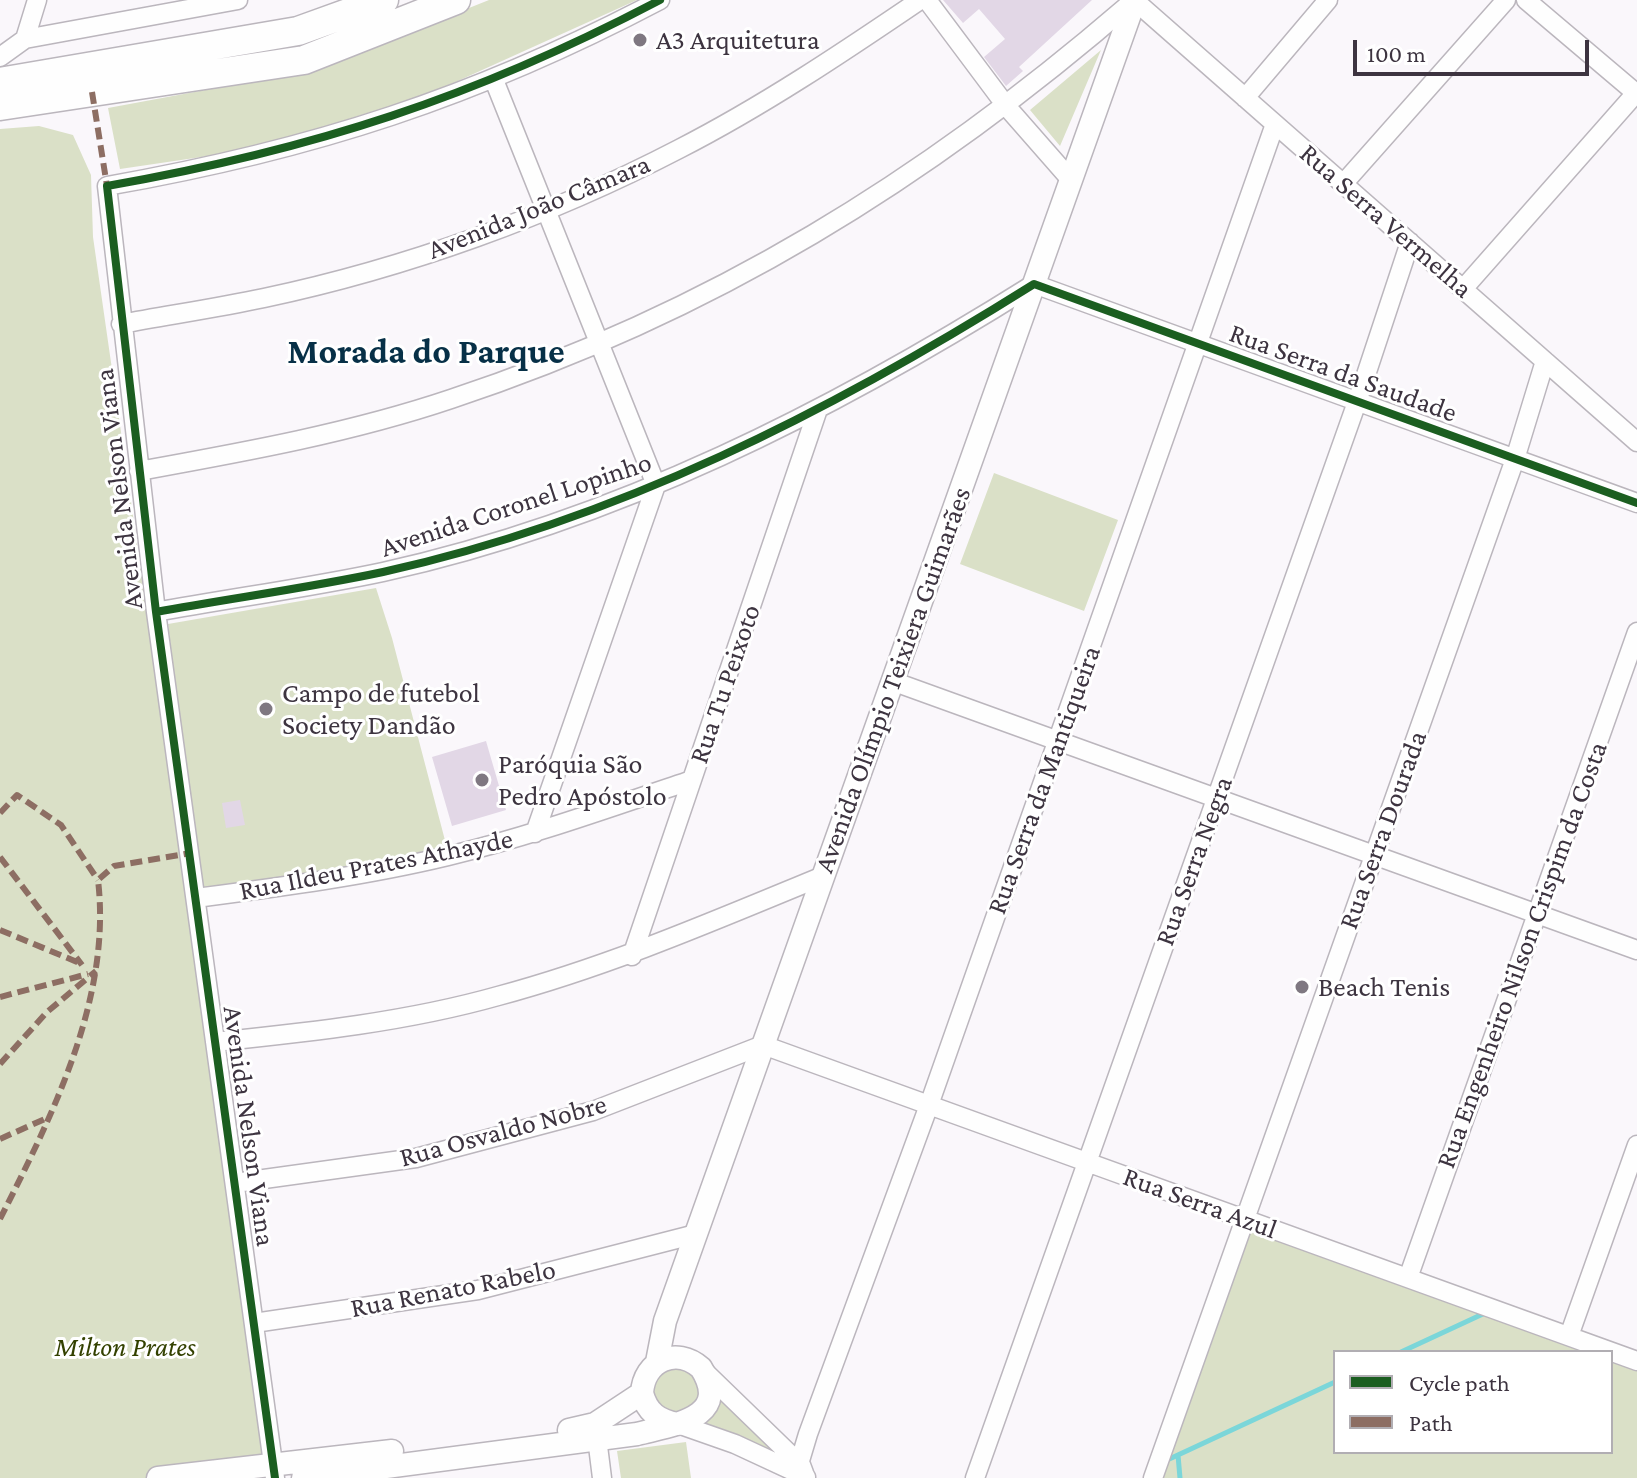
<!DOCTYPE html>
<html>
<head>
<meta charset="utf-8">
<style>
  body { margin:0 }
  #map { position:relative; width:1637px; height:1478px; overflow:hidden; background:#faf7fb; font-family:"Crimson Pro",serif }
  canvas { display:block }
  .legend { position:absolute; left:1333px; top:1350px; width:280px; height:104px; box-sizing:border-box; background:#fff; border:2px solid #b1aeb3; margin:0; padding:10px 14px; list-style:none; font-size:24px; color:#3d3440 }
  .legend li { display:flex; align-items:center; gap:16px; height:40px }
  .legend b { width:40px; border:2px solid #b1aeb3 }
  .scale { position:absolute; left:1353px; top:40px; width:236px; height:36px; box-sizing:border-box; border:4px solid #3d3440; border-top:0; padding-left:10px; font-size:24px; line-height:28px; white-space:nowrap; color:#3d3440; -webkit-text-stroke:6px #fff; paint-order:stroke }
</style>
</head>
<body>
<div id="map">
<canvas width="1637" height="1478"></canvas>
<ul class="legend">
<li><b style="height:10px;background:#1b5e20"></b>Cycle path</li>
<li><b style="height:10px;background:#8d6e63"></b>Path</li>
</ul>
<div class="scale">100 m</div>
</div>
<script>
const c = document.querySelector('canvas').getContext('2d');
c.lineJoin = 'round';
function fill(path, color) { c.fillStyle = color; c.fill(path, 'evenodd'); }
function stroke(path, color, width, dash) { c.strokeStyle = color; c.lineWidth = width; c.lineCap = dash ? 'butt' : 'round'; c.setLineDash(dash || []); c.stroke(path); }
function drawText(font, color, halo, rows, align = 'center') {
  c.font = font + ' "Crimson Pro",serif'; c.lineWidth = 6; c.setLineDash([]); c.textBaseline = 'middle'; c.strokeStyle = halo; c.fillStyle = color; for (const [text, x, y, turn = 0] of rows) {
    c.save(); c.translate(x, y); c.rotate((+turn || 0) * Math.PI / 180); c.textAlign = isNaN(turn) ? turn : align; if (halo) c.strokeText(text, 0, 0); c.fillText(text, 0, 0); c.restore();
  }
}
fill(new Path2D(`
  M489 0H637L429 94 249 150 120 169 108 108 270 78 349 56Z
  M1101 50 1060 146 1030 110Z
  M39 126 73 135 91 175 93 237 269 1463 147 1478H0V129Z
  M994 473 1118 520 1084 611 960 564Z
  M376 588 392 638 447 848 319 877 201 894 168 624Z
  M1245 1219 1637 1361V1478H1153ZM1335 1352H1611V1452H1335Z
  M665 1361 701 1373 699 1411 661 1416 647 1380Z
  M712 1384 787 1465 704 1428 699 1419Z
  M686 1442 691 1478H621L617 1451Z`), '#dae0c7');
stroke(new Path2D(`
  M1401 1352 1485 1313
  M1178 1455 1180 1478
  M1165 1461 1335 1382`), '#7bd6d9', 5);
fill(new Path2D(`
  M943 0H1092L1019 67 1023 71 1006 86 984 57 1005 39 979 9 963 23Z
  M486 741 506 810 452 826 432 757Z
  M240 800 245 825 226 828 222 803Z`), '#e2d7e6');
const minor = new Path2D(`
  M927 0 1007 107 1071 180
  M1526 0 1637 94
  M25 39 37 0
  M0 57 25 39 238 0
  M494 80 656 485 535 833
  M1245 98 1328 0
  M1343 184 1506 0
  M1463 289 1636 93
  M121 324C169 315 217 308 264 298 406 268 550 216 679 149 763 106 842 53 920 0
  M139 471C244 452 350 433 451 399 711 313 928 179 1134 0L1637 442
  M156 612C232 598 308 588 383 572 618 520 832 411 1034 284L1637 503
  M892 681 1637 950
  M196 898C280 887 365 876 448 856 531 836 611 807 692 780
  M632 956 817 412
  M215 1042C310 1032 406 1022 498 996 610 966 716 920 823 876
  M235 1183 416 1158 593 1111 763 1045 1637 1361
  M1408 1278 1637 632
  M254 1323 478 1290 696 1234
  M1569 1336 1637 1145
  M705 1372 801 1465 804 1473
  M678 1424 735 1444 806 1477
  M597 1438 602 1478
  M796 1474 808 1434 929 1105 1275 124
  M275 1478 156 612 107 186C312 150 476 97 660 0
  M975 1478 1357 402 1410 242
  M1153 1478 1515 459 1545 361`);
const tertiary = new Path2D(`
  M657 1362 665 1321 1135 0
  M569 1430 595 1424 642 1393
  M158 1478 392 1451
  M303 1478 637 1434C671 1425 733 1419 701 1368 676 1346 644 1361 642 1393 647 1412 658 1421 678 1424`);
const primary = new Path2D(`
  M0 82 298 31 384 0
  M0 106 304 60 456 0`);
stroke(minor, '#bbb6bd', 21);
stroke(tertiary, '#bbb6bd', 25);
stroke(primary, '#bbb6bd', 31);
stroke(minor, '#fefefe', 18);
stroke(tertiary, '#fefefe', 22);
stroke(primary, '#fefefe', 28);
stroke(new Path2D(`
  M92 92 107 186
  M0 813 17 795 61 825 98 880
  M0 857 82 965
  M0 930 82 964
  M0 997 88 974
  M0 1064 47 1012 96 971
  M0 1139 47 1118
  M0 1219C52 1116 112 998 98 880L114 866 191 853`), '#8d6e63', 6, [12, 6]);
stroke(new Path2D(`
  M156 612C232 598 308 588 383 572 618 520 832 411 1034 284L1637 503
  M275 1478 156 612 107 186C312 150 476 97 660 0`), '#1b5e20', 8);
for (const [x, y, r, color] of [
  [640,40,8,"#7f7881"],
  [266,709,8,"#7f7881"],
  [482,780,8,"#7f7881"],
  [1302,987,8,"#7f7881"]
]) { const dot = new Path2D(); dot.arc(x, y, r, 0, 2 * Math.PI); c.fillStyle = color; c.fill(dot); stroke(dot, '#fff', 3); }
drawText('28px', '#3d3440', '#fff', [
  ["A3 Arquitetura",656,40],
  ["Campo de futebol",282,693],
  ["Society Dandão",282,725],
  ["Paróquia São",498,764],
  ["Pedro Apóstolo",498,796],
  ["Beach Tenis",1318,987]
], 'left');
drawText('28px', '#3d3440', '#fff', [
  ["Avenida João Câmara",539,207,-22],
  ["Rua Serra Vermelha",1386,221,41],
  ["Rua Serra da Saudade",1343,373,20],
  ["Avenida Nelson Viana",119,489,-97],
  ["Avenida Coronel Lopinho",516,505,-18],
  ["Avenida Olímpio Teixiera Guimarães",893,680,-70],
  ["Rua Tu Peixoto",725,684,-71],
  ["Rua Serra da Mantiqueira",1044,780,-70],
  ["Rua Serra Dourada",1383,830,-70],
  ["Rua Serra Negra",1194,861,-70],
  ["Rua Ildeu Prates Athayde",376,865,-11],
  ["Rua Engenheiro Nilson Crispim da Costa",1522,955,-70],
  ["Avenida Nelson Viana",249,1126,82],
  ["Rua Osvaldo Nobre",503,1131,-15],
  ["Rua Serra Azul",1200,1203,20],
  ["Rua Renato Rabelo",453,1289,-11]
]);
drawText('italic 28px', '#334100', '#fff', [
  ["Milton Prates",125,1347]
]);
drawText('bold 36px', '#073047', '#fff', [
  ["Morada do Parque",426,352]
]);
</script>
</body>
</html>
